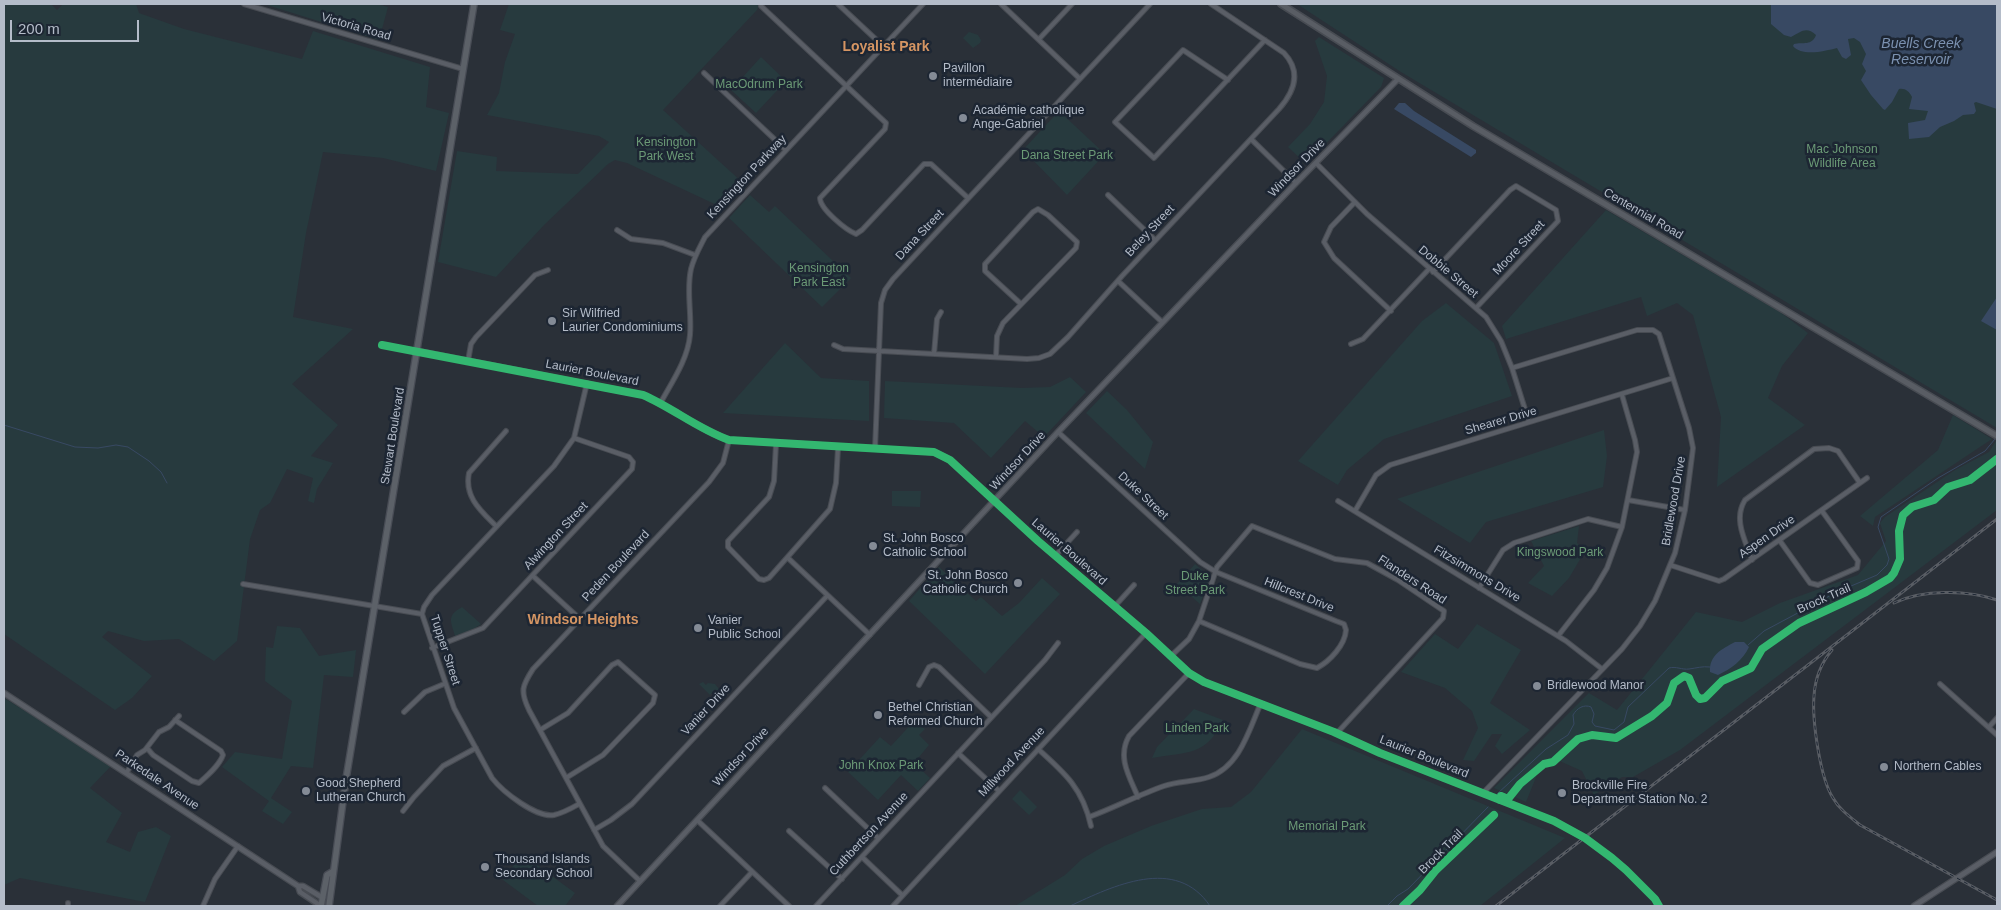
<!DOCTYPE html>
<html>
<head>
<meta charset="utf-8">
<style>
  body { margin:0 }
  #map { position:relative; width:2001px; height:910px; overflow:hidden; background:#2a3038; font-family:Helvetica,sans-serif }
  canvas { display:block }
  .frame { position:absolute; inset:0; border:5px solid #b4bcc9; pointer-events:none }
  .scale { position:absolute; left:10px; top:20px; width:129px; height:22px; box-sizing:border-box; border:2px solid #b4bcc9; border-top:0; padding-left:6px; font-size:15px; line-height:18px; white-space:nowrap; color:#b4bcc9; -webkit-text-stroke:4px #1d2633; paint-order:stroke }
</style>
</head>
<body>
<div id="map">
<canvas width="2001" height="910"></canvas>
<div class="frame"></div>
<div class="scale">200 m</div>
</div>
<script>
const c = document.querySelector('canvas').getContext('2d');
c.lineJoin = 'round';
function fill(path, color) { c.fillStyle = color; c.fill(path, 'evenodd'); }
function stroke(path, color, width, dash) { c.strokeStyle = color; c.lineWidth = width; c.lineCap = dash ? 'butt' : 'round'; c.setLineDash(dash || []); c.stroke(path); }
function drawText(font, color, halo, rows, align = 'center') {
  c.font = font + ' Helvetica,sans-serif'; c.lineWidth = 5; c.setLineDash([]); c.textBaseline = 'middle'; c.strokeStyle = halo; c.fillStyle = color; for (const [text, x, y, turn = 0] of rows) {
    c.save(); c.translate(x, y); c.rotate((+turn || 0) * Math.PI / 180); c.textAlign = isNaN(turn) ? turn : align; if (halo) c.strokeText(text, 0, 0); c.fillText(text, 0, 0); c.restore();
  }
}
fill(new Path2D(`
  M4 4H51L57 10 63 4H136L139 13 184 29 302 59 313 31 430 67 426 107 449 113 436 171 383 158 323 152 306 233 293 317 353 329 292 384 338 425 311 456 333 463 317 489 314 503 308 501 313 478 287 469 270 503 260 510 250 539 237 641 214 661 179 639 144 641 108 631 102 637 152 676 132 698 115 710 4 634Z
  M264 4H377L388 7 379 40Z
  M509 4H759L757 10 663 110 743 183 721 207 627 163 615 160 608 164 544 225 496 277 438 262 457 151 497 157 496 171 578 174 609 142 599 136 487 115 499 93 505 62 515 34 500 30Z
  M1297 4H1997V428L1401 72Z
  M969 32 978 35 981 40 980 43 973 48 963 38Z
  M1319 37 1384 78 1381 87 1306 164 1288 147 1310 124 1324 102 1327 76 1315 41Z
  M761 57 786 81 756 113 731 90Z
  M1059 111 1105 154 1067 195 1023 150Z
  M750 195 769 212 775 206 851 278 822 307 729 218Z
  M1606 210 1780 312 1808 333 1782 366 1768 398 1805 425 1717 487 1721 417 1693 315 1677 303 1647 316 1641 297 1506 339 1502 326Z
  M1446 303 1494 343 1512 396 1384 439 1347 470 1338 485 1298 461 1422 321Z
  M785 343 821 378 869 381V421L723 413Z
  M1070 377 1086 392 1044 437 1025 421 991 458 954 423 884 418 885 381 1022 388 1050 387Z
  M1107 391 1127 410 1153 442 1145 469 1086 413Z
  M1953 415 1992 439 1875 517 1873 526 1860 516 1938 450Z
  M1604 430 1607 456 1603 487 1486 522 1470 543 1397 499Z
  M1996 441 1997 443V510L1680 750 1633 777H1622L1594 795 1582 771 1555 759 1539 770 1526 802 1494 788 1589 693 1617 710 1696 612 1742 622 1780 603 1858 575 1886 541 1880 523 1885 517 1955 470 1989 452Z
  M892 491H921L920 507 892 506Z
  M1579 526 1577 543 1585 551 1569 578 1552 596 1528 583 1544 566 1531 541Z
  M1195 564 1209 576V580L1200 604 1177 584Z
  M939 567 976 601 981 597 1002 616 1019 603 1042 578 1060 594 985 674 909 601Z
  M462 607 481 624 472 630 455 636C451 621 446 616 462 607Z
  M1477 624 1521 650 1490 703 1530 730 1502 754 1495 746 1502 734H1492L1474 761 1463 760 1478 728 1472 711 1445 688 1401 672 1435 634 1458 649Z
  M277 626 300 628 319 656 356 650 353 677 324 675 313 768 291 766 271 798 292 812 283 824 262 811 269 801 222 767 235 752 282 759 292 701 265 681 266 647 273 648Z
  M703 682 706 685 708 683 715 684 724 695 720 699 713 692 710 695 699 684Z
  M4 698 94 753 111 766 90 788 122 813 106 842 130 852 138 832 156 827 171 836 145 902 20 878 4 885Z
  M1194 709 1223 720C1207 756 1187 752 1152 758L1157 747Z
  M915 720 925 729 919 735 929 745 914 763 930 778 918 791 901 775 878 800 848 772 880 737 891 746Z
  M1302 729 1565 838 1480 906H1015L1065 875 1082 859 1104 846 1151 826 1202 809 1231 807 1251 792Z
  M1020 790 1037 807 1029 815 1012 799Z
  M522 854 575 893 565 906H538L503 880Z`), '#273a3e');
fill(new Path2D(`
  M1771 4H1997V109L1976 102 1974 103 1976 111 1974 114 1963 115 1954 121 1940 127 1929 137 1909 139 1908 123 1925 120 1928 111 1909 109 1912 97C1909 91 1905 88 1899 89L1892 102 1885 110 1883 109 1871 95 1861 80 1866 71 1862 64 1866 54 1860 42 1854 38 1848 39 1851 55 1846 59 1842 57 1837 48C1825 51 1802 57 1793 46L1794 44C1803 42 1812 46 1816 35 1806 26 1801 32 1791 37L1784 35 1771 24Z
  M1399 103H1405L1414 111 1476 150V153L1471 157 1394 109Z
  M1997 297V330L1981 321Z
  M1735 642H1744L1749 647C1743 660 1731 669 1718 675L1710 672C1709 655 1722 649 1735 642Z`), '#384963');
stroke(new Path2D(`
  M4 425 75 447 98 448 116 445 128 447 149 461 161 472 167 483
  M1748 645 1764 631 1837 592 1877 575 1887 565 1889 559 1878 527 1881 517 1938 478 1985 451 1995 439
  M1497 794 1546 749 1568 735 1574 724 1573 715C1577 708 1584 704 1591 707L1594 714 1592 722 1595 726 1614 730 1624 722 1628 707 1669 668C1676 666 1682 670 1689 669 1697 668 1702 666 1710 667
  M1070 906C1113 886 1176 855 1210 906
  M1387 906 1397 896 1408 889 1488 807`), '#384963', 1);
const minor = new Path2D(`
  M244 4 463 69
  M838 4 883 46
  M1001 4 1079 78
  M761 6 886 123 885 129 820 198C820 209 846 230 856 234L862 230 924 164H931L968 198
  M1039 39 1072 4
  M704 73 786 150
  M1228 80 1183 50 1115 122 1154 158 1265 40
  M1251 139 1296 183
  M1316 163 1367 214 1486 317 1501 341 1512 368 1529 422
  M1108 195 1155 240
  M1355 202 1331 227 1324 242 1334 258 1391 311
  M617 230 631 239 663 243 695 255
  M1433 272 1510 190 1516 186 1556 210 1558 221 1476 308
  M1118 281 1162 322
  M1351 344 1363 339 1429 269
  M382 345 417 351
  M834 345 843 349 1027 359 1039 358 1050 354 1068 337 1122 276 1279 109C1294 92 1302 72 1284 53L1211 4
  M934 354 937 319 941 312
  M996 357 997 336 1003 323 1076 248 1077 242 1048 215 1038 209 1033 212 985 264V271L1021 304
  M468 361 471 344 476 337 535 275 548 270
  M661 402C672 382 688 359 690 335 692 313 686 291 691 269 694 257 700 247 705 237L923 4
  M1058 432 1200 562 1216 572 1336 621 1344 624 1346 630C1345 645 1330 661 1317 668L1300 664 1199 621
  M776 444 774 481 769 497 728 541V547L759 579 764 580 769 578 830 509 836 483 838 448
  M875 449 881 303 885 290 893 279 1150 4
  M1628 500 1685 510
  M1338 501 1566 641 1602 669
  M1355 511 1376 475 1390 465 1673 378
  M496 526C481 511 464 497 469 473L506 431
  M1780 541 1810 583 1818 585 1857 568 1858 561 1822 511
  M1055 556 1077 532
  M788 558 870 635
  M1752 560C1745 540 1733 519 1745 500L1814 449 1829 448 1838 451 1860 483
  M1670 565 1719 581 1724 579 1867 478
  M533 576 580 619
  M243 584 422 614
  M1479 588 1503 550 1514 543 1588 519 1622 527
  M1115 606 1134 585
  M1558 636 1594 590 1607 568 1622 527 1637 452 1635 440 1622 395
  M432 648 483 628 632 469 633 462 629 457 574 438
  M1171 656 1189 639 1199 621 1217 567 1252 526 1335 559 1367 563 1398 580 1444 611 1443 618 1337 733
  M1940 684 1997 735
  M919 685 929 667 934 665 939 667 991 717
  M404 712 425 692 444 684
  M1989 727 1997 718
  M540 730 568 713 612 665 618 662 655 695 653 703 603 755 566 778
  M147 748 153 755 192 781 199 783C207 776 219 766 223 755L221 751 175 720
  M1038 749C1065 773 1083 789 1091 826
  M958 753 999 791
  M127 772 137 755 145 750 159 732 169 727 179 716
  M825 788 878 838
  M1483 793 1622 649 1640 626 1655 601 1675 553 1685 510 1692 456 1693 448 1689 428 1659 334 1653 330H1637L1512 368
  M1138 797C1129 776 1117 757 1129 736L1189 673
  M579 804C572 808 563 813 554 815 536 818 503 792 492 778L454 708 422 614 424 607 432 595 554 466 574 438 587 383
  M403 811 414 797 443 766 476 748
  M1089 817C1114 808 1138 795 1164 786 1178 781 1194 782 1209 777 1239 767 1249 731 1260 705
  M697 820 789 906
  M594 830 611 820 632 804 827 596
  M789 831 842 879
  M862 857 902 895
  M640 881 603 846 529 710C520 691 522 686 533 669L709 482 723 463 729 440
  M68 903V906
  M203 906 215 879 238 846
  M720 906 752 872
  M816 906 1045 660 1058 643
  M893 906 1146 633`);
const tertiary = new Path2D(`
  M417 351 643 395C673 408 698 429 729 440L934 452 950 460 1038 541 1146 633 1189 673 1204 682 1334 732 1380 753 1554 821 1585 838 1612 858 1626 870 1655 899 1659 906
  M4 693 298 886H303L323 898
  M298 886 300 892 321 906
  M617 906 1058 432 1293 186 1398 79
  M1914 906 1997 852`);
const secondary = new Path2D(`
  M1281 4 1473 126 1997 436`);
const primary = new Path2D(`
  M321 906 327 875 332 872
  M329 906 346 779 474 4`);
stroke(minor, '#484c53', 6);
stroke(tertiary, '#484c53', 7);
stroke(secondary, '#484c53', 8);
stroke(primary, '#484c55', 8);
stroke(minor, '#5a5e66', 4);
stroke(tertiary, '#5a5e66', 4.5);
stroke(secondary, '#595d64', 5);
stroke(primary, '#5c6168', 5.5);
const rail = new Path2D(`
  M1894 603C1923 589 1968 590 1997 600
  M1832 650C1821 663 1815 680 1814 696 1812 720 1820 778 1833 798 1839 809 1850 817 1860 825L1997 900
  M1496 906 1997 519`);
stroke(rail, '#595d64', 3);
stroke(rail, '#1d2633', 1, [4]);
stroke(new Path2D(`
  M382 345 643 395C673 408 698 429 729 440L934 452 950 460 1038 541 1146 633 1189 673 1204 682 1334 732 1380 753 1554 821 1585 838 1612 858 1626 870 1655 899 1659 906
  M1500 800 1501 796 1508 799 1520 784 1544 764 1553 762 1578 739 1592 735 1616 738 1652 716 1667 703 1674 683 1684 676 1689 678 1696 695 1700 699 1705 698 1722 681 1751 668 1762 649 1799 623 1866 592 1890 578 1894 573 1900 559 1899 531 1903 515 1912 507 1934 500 1948 487 1970 480 1997 459
  M1403 906 1420 890 1436 870 1494 815`), '#33b770', 8);
for (const [x, y, r, color] of [
  [933,76,5,"#848b96"],
  [963,118,5,"#848b96"],
  [552,321,5,"#848b96"],
  [873,546,5,"#848b96"],
  [1018,583,5,"#848b96"],
  [698,628,5,"#848b96"],
  [1537,686,5,"#848b96"],
  [878,715,5,"#848b96"],
  [1884,767,5,"#848b96"],
  [306,791,5,"#848b96"],
  [1562,793,5,"#848b96"],
  [485,867,5,"#848b96"]
]) { const dot = new Path2D(); dot.arc(x, y, r, 0, 2 * Math.PI); c.fillStyle = color; c.fill(dot); stroke(dot, '#1d2633', 2); }
drawText('12px', '#b4bcc9', '#1d2633', [
  ["Victoria Road",356,27,16],
  ["Windsor Drive",1297,168,-46],
  ["Kensington Parkway",747,177,-47],
  ["Centennial Road",1643,214,30],
  ["Beley Street",1150,231,-47],
  ["Dana Street",920,235,-47],
  ["Moore Street",1519,248,-47],
  ["Dobbie Street",1448,272,40],
  ["Laurier Boulevard",592,373,11],
  ["Shearer Drive",1501,421,-16],
  ["Stewart Boulevard",393,436,-81],
  ["Windsor Drive",1018,461,-47],
  ["Duke Street",1143,496,43],
  ["Bridlewood Drive",1674,501,-80],
  ["Alwington Street",556,536,-47],
  ["Aspen Drive",1767,537,-35],
  ["Laurier Boulevard",1069,552,41],
  ["Peden Boulevard",616,566,-47],
  ["Fitzsimmons Drive",1477,574,31],
  ["Flanders Road",1412,580,33],
  ["Hillcrest Drive",1299,595,22],
  ["Brock Trail",1824,599,-24],
  ["Tupper Street",445,650,72],
  ["Vanier Drive",706,710,-47],
  ["Windsor Drive",741,757,-47],
  ["Laurier Boulevard",1424,757,22],
  ["Millwood Avenue",1012,762,-47],
  ["Parkedale Avenue",157,780,34],
  ["Cuthbertson Avenue",869,834,-47],
  ["Brock Trail",1441,852,-45]
]);
drawText('12px', '#b4bcc9', '#1d2633', [
  ["Pavillon",943,69],
  ["intermédiaire",943,83],
  ["Académie catholique",973,111],
  ["Ange-Gabriel",973,125],
  ["Sir Wilfried",562,314],
  ["Laurier Condominiums",562,328],
  ["St. John Bosco",883,539],
  ["Catholic School",883,553],
  ["St. John Bosco",1008,576,"right"],
  ["Catholic Church",1008,590,"right"],
  ["Vanier",708,621],
  ["Public School",708,635],
  ["Bridlewood Manor",1547,686],
  ["Bethel Christian",888,708],
  ["Reformed Church",888,722],
  ["Northern Cables",1894,767],
  ["Good Shepherd",316,784],
  ["Lutheran Church",316,798],
  ["Brockville Fire",1572,786],
  ["Department Station No. 2",1572,800],
  ["Thousand Islands",495,860],
  ["Secondary School",495,874]
], 'left');
drawText('12px', '#6b9a76', '#1d2633', [
  ["MacOdrum Park",759,85],
  ["Kensington",666,143],
  ["Park West",666,157],
  ["Mac Johnson",1842,150],
  ["Wildlife Area",1842,164],
  ["Dana Street Park",1067,156],
  ["Kensington",819,269],
  ["Park East",819,283],
  ["Kingswood Park",1560,553],
  ["Duke",1195,577],
  ["Street Park",1195,591],
  ["Linden Park",1197,729],
  ["John Knox Park",881,766],
  ["Memorial Park",1327,827]
]);
drawText('italic 14px', '#7c92b1', '#1d2633', [
  ["Buells Creek",1921,44],
  ["Reservoir",1921,60]
]);
drawText('bold 14px', '#d59563', '#1d2633', [
  ["Loyalist Park",886,47],
  ["Windsor Heights",583,620]
]);
</script>
</body>
</html>
